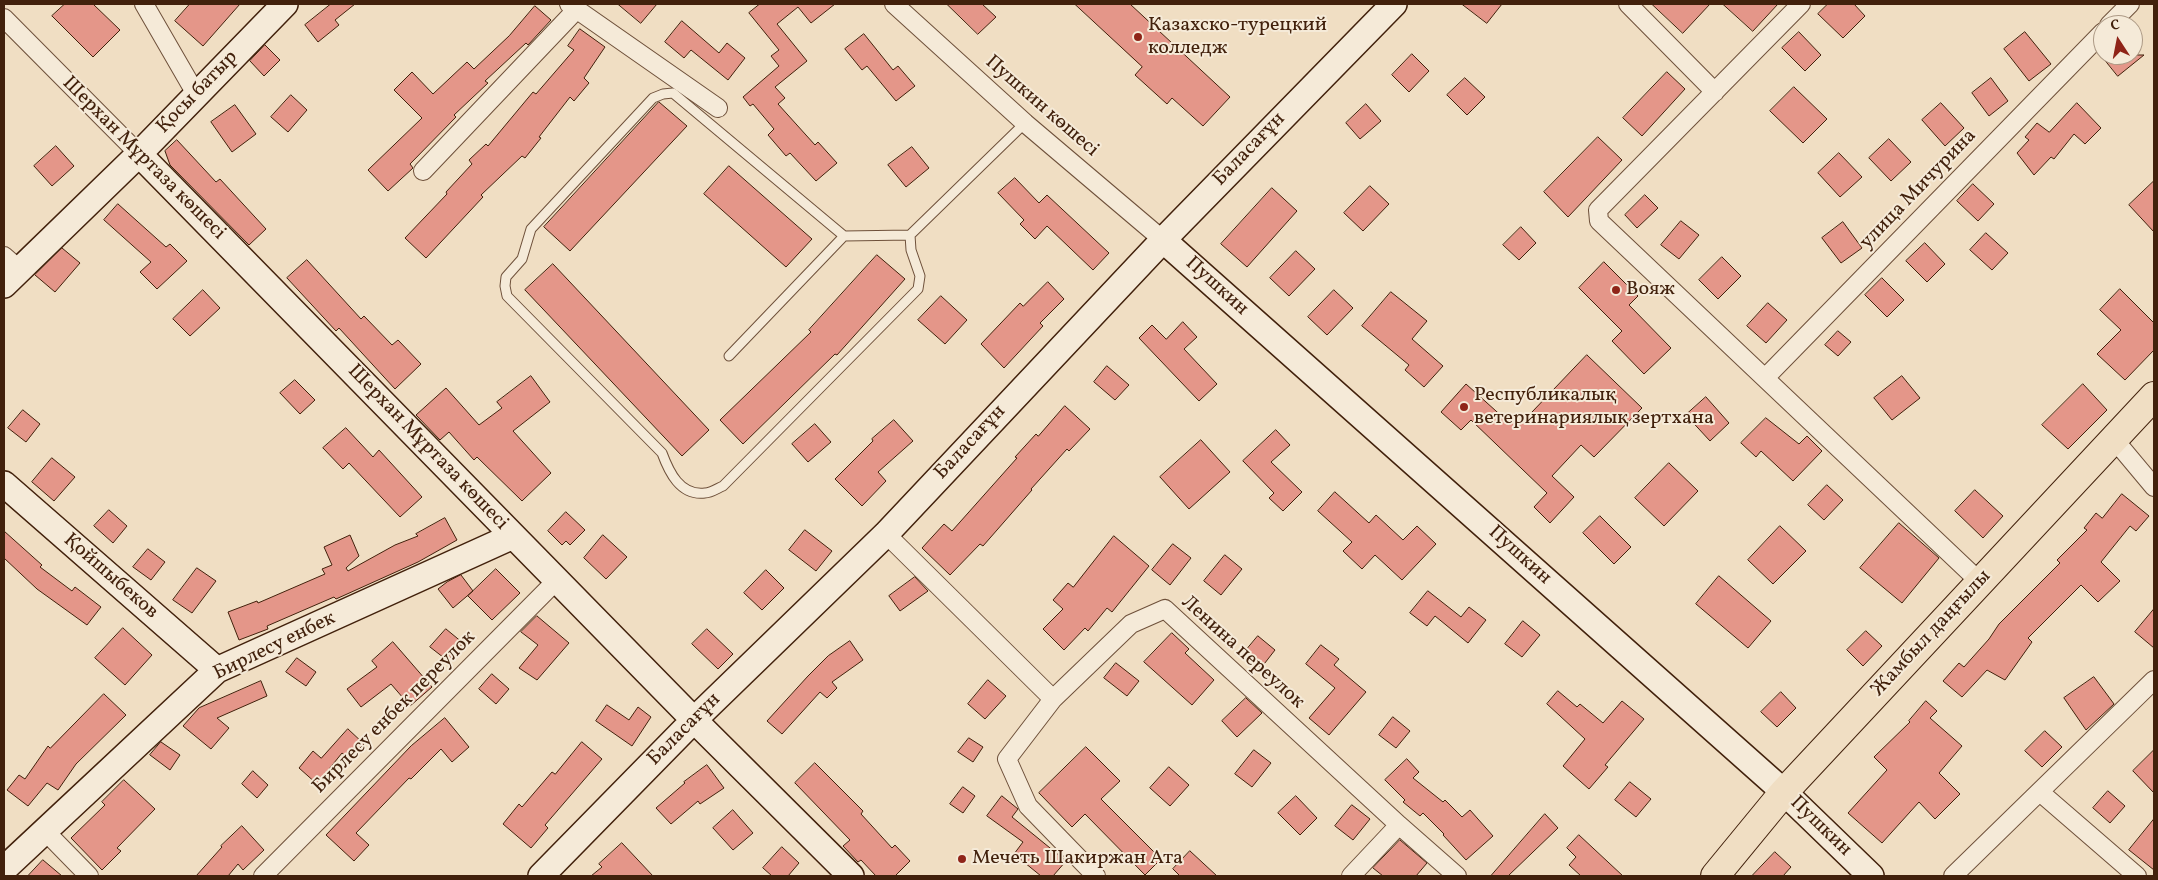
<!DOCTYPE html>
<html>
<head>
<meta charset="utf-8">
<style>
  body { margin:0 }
  #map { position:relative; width:2158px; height:880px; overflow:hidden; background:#f0dec3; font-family:Vollkorn,serif }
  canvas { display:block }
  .frame { position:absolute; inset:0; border:5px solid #42210c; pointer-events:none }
  .north { position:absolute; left:2093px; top:15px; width:50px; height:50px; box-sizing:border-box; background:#f5ead8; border:1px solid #ad9a86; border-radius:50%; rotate:349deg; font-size:14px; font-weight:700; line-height:20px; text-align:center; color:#42210c }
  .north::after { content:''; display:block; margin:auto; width:18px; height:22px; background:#8f2418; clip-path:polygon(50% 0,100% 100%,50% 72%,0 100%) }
</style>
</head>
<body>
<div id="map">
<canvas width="2158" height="880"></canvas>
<div class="frame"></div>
<div class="north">С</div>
</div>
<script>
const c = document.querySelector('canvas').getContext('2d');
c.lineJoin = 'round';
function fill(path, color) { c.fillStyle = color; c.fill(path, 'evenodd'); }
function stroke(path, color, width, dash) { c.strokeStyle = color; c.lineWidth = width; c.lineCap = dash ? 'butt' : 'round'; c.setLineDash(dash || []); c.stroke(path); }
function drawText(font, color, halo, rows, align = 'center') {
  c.font = font + ' Vollkorn,serif'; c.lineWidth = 4; c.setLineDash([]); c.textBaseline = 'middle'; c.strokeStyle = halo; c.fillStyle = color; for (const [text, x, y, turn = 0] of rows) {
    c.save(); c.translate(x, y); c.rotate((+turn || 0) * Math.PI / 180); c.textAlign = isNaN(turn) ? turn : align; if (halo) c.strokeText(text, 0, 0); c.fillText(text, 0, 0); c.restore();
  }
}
const building = new Path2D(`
  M65 4H93L120 30 93 57 52 16Z
  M190 4H240L203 46 175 21Z
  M331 4H355L335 20 339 25 318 42 305 25Z
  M618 4H657L641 23Z
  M760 4H835L811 23 798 7 777 24 807 61 775 87 785 98 778 104 815 145 818 142 837 163 816 181 790 153 786 156 768 135 774 129 753 104 750 106 743 97 779 66 771 56 779 50 749 13Z
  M947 4H982L996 17 978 34Z
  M1075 4H1130L1230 97 1203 126 1172 98 1167 104 1135 75 1142 67Z
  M1462 4H1502L1487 23Z
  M1652 4H1710L1683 33Z
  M1723 4H1778L1753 31Z
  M1828 4H1854L1865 16 1843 38 1818 14Z
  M535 6 551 20 528 45 526 43 485 81 488 83 454 115 456 117 410 164 413 168 388 191 368 170 422 118 394 90 412 72 433 94 467 62 474 69 509 36Z
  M682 21 719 53 727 43 745 58 728 80 691 50 684 58 665 42Z
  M580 29 605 47 584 78 589 83 574 101 570 97 539 137 541 138 525 158 522 156 481 195 483 197 426 258 405 238 447 194 446 192 472 164 469 160 486 144 488 146 533 92 536 94 574 50 568 46Z
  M1799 32 1821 55 1805 71 1782 48Z
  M2025 32 2051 64 2029 81 2004 49Z
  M864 34 893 70 898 66 915 86 896 101 867 66 862 70 845 49Z
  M265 45 280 60 264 76 250 61Z
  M1412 54 1429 71 1409 92 1392 75Z
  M2101 55H2144L2118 76Z
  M1667 72 1685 89 1642 136 1623 118Z
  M1465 78 1485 97 1467 115 1447 95Z
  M1991 78 2008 101 1989 116 1972 93Z
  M1794 87 1827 119 1803 143 1770 111Z
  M291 95 307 110 288 132 271 117Z
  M659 102 687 126 570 251 544 227Z
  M1941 103 1964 128 1945 146 1922 120Z
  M2077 103 2101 128 2085 144 2074 134 2054 159 2051 157 2034 175 2017 153 2029 140 2025 137 2037 123 2049 132Z
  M1366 104 1381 121 1360 139 1346 123Z
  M235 105 256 134 232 152 211 122Z
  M1598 137 1622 160 1568 217 1544 192Z
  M1889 139 1911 162 1891 181 1869 158Z
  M177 140 216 182 220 179 266 229 249 245 170 165 165 151Z
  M56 146 74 166 52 186 34 166Z
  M912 147 929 168 906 187 888 165Z
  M1839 153 1862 177 1840 197 1818 173Z
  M729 166 812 239 786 267 704 194Z
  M1015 178 1039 203 1047 195 1109 253 1093 270 1047 226 1035 239 1020 224 1024 220 998 193Z
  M2154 181V232L2129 205Z
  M1973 184 1994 204 1978 221 1957 201Z
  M1370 186 1389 204 1363 231 1344 213Z
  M1272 188 1297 211 1247 267 1221 244Z
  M1645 195 1658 208 1637 228 1625 215Z
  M118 204 166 247 170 244 187 261 157 289 140 272 151 262 104 220Z
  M1681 221 1699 235 1679 259 1661 245Z
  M1843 222 1862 248 1841 263 1822 238Z
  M1521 227 1536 243 1519 260 1503 245Z
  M1986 233 2008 253 1992 270 1970 250Z
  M1925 243 1945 264 1927 282 1906 261Z
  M62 248 80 263 55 292 35 275Z
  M1296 251 1315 269 1289 296 1270 278Z
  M877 255 905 279 837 355 835 354 743 444 720 420 811 332 809 330Z
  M1722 257 1741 276 1718 299 1699 280Z
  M307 260 361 319 364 316 392 345 398 340 421 364 395 389 339 328 336 331 287 278Z
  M1604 262 1638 296 1629 305 1671 348 1644 374 1612 341 1622 331 1579 288Z
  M553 264 709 430 682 456 525 290Z
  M1882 278 1904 300 1887 317 1865 295Z
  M1048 282 1064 299 1040 323 1043 326 1004 368 981 344 1020 303 1023 306Z
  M2120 289 2154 323V350L2125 380 2097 354 2121 330 2100 310Z
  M203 290 220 308 190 336 173 319Z
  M1334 290 1353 308 1327 335 1308 317Z
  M1391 292 1427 321 1412 339 1443 366 1424 387 1405 370 1409 365 1362 326Z
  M941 296 967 320 945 344 918 320Z
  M1768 303 1787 320 1766 343 1747 326Z
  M1183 322 1197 337 1184 349 1217 384 1199 401 1139 338 1152 325 1166 339Z
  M1838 331 1851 342 1838 356 1825 345Z
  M1587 355 1642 408 1594 457 1581 445 1552 476 1574 497 1550 523 1534 507 1547 493 1471 420 1461 430 1441 412 1466 384 1506 420 1512 414 1521 423Z
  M1107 366 1129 385 1115 400 1094 382Z
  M531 376 550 402 513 431 551 473 522 501 477 457 474 460 449 432 440 440 416 415 446 388 479 425 502 408 497 402Z
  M1902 376 1920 398 1892 420 1874 398Z
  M295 380 315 400 300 414 280 393Z
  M2083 384 2107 410 2068 449 2042 425Z
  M1706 397 1729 423 1710 441 1686 415Z
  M1065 406 1090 429 1069 451 1067 449 1031 489 1032 490 983 546 980 544 950 575 922 548 944 524 952 531 1017 458 1015 457 1036 434 1038 436Z
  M23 410 40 424 26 442 8 428Z
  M1766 418 1799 444 1807 436 1822 451 1793 481 1761 451 1756 457 1741 443Z
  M894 420 913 441 878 472 886 481 862 506 835 479 873 441 872 439Z
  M815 424 831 442 808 462 792 444Z
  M346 428 373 457 379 450 422 497 400 517 349 463 343 469 323 448Z
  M1276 430 1290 445 1271 462 1302 492 1283 511 1269 498 1274 493 1243 461Z
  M1201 440 1230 472 1189 509 1160 477Z
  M52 458 75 477 54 501 32 482Z
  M1669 463 1698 491 1664 526 1635 498Z
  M1827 485 1843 500 1824 520 1808 505Z
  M1975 490 2003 516 1983 538 1955 511Z
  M1335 492 1369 523 1376 515 1403 540 1417 526 1436 544 1402 580 1375 555 1362 569 1343 551 1352 542 1318 511Z
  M2122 494 2149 516 2136 531 2130 526 2101 562 2120 581 2098 602 2081 585 2028 638 2032 642 2005 680 1987 670 1962 697 1943 681 1959 663 1964 667 1989 639 1999 624 2060 563 2057 560 2087 530 2084 528 2096 513 2102 518Z
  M109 510 127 526 113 543 94 526Z
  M566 512 585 530 570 545 566 541 562 545 548 531Z
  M1600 516 1631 547 1614 564 1583 533Z
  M445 518 457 540 418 562 336 599 334 597 267 626 268 629 239 640 228 612 257 601 258 603 325 574 322 569 332 565 324 547 350 535 359 556 346 568 348 571 395 545 418 536 416 534Z
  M1899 523 1939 558 1902 603 1860 568Z
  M1780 526 1806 551 1773 584 1748 560Z
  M805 530 832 551 816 571 789 550Z
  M4 531 42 565 40 567 72 591 75 587 101 607 87 625 37 589 4 558Z
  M603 535 627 557 606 579 584 558Z
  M1114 536 1149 566 1112 612 1107 608 1088 631 1085 628 1064 650 1043 629 1063 609 1053 600 1068 583 1073 587Z
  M1173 544 1191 558 1170 585 1152 570Z
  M148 549 165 562 151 580 133 567Z
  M1225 555 1242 569 1221 595 1204 581Z
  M197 568 216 581 192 613 173 600Z
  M496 569 520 593 492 620 468 596Z
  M766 570 784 588 762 610 744 593Z
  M461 575 473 591 453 608 438 589 447 582Z
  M1719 576 1771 621 1748 648 1696 604Z
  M915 577 928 591 900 611 889 596Z
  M1428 591 1461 617 1469 607 1486 620 1468 643 1435 616 1427 626 1410 613Z
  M2154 609V648L2135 632Z
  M537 616 569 643 537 680 519 668 538 645 521 632Z
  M1523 621 1540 635 1522 657 1505 644Z
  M123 628 152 655 125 685 95 658Z
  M446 629 463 643 448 661 430 647Z
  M707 629 733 654 718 669 692 644Z
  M1866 631 1882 646 1863 666 1847 650Z
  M1172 633 1189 649 1185 653 1214 680 1192 705 1144 662Z
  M1258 636 1275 650 1261 668 1243 654Z
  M850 641 863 660 832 682 837 688 827 698 820 692 782 734 767 721 808 676 828 656Z
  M393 642 432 687 410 706 391 684 361 707 347 689 377 667 372 661Z
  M1321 645 1339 659 1334 665 1366 692 1329 735 1309 718 1335 688 1306 664Z
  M297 658 316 672 306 686 286 672Z
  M1116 663 1139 681 1127 696 1104 678Z
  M492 674 509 689 496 704 479 689Z
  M2094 677 2114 704 2086 730 2064 698Z
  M988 680 1006 696 985 719 968 704Z
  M261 681 267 696 217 718 229 728 211 749 183 726 199 708Z
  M1558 691 1577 707 1580 704 1603 723 1622 701 1644 719 1605 765 1608 767 1589 789 1563 766 1585 739 1547 704Z
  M1781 692 1796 708 1777 727 1761 712Z
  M104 694 126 715 76 764 58 790 47 783 28 806 7 790 19 775 25 779 48 746 50 748Z
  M1246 698 1262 713 1237 737 1222 721Z
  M1926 701 1937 711 1930 718 1962 746 1939 773 1960 794 1935 819 1919 802 1882 843 1848 813 1887 770 1874 757 1910 722 1909 721Z
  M607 705 629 720 638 707 651 717 632 746 596 721Z
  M1393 717 1410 731 1396 748 1379 735Z
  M445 718 469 747 452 762 441 749 411 779 409 778 356 833 369 845 354 861 326 835 411 746Z
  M348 729 364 744 349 759 342 753 317 784 299 768 313 751 321 758Z
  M2045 731 2062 747 2042 767 2025 751Z
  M969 738 983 747 973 762 958 752Z
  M161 742 180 755 170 770 150 755Z
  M582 742 602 759 545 825 548 828 531 848 503 824 519 804 522 807 552 772 555 774Z
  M1086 747 1120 781 1101 799 1161 859 1145 875 1085 814 1072 827 1039 793Z
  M1254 750 1271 763 1252 787 1235 774Z
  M2154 750V793L2133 771Z
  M1407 759 1419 772 1413 778 1443 802 1445 800 1462 817 1470 810 1493 836 1466 860 1443 835 1444 834 1423 813 1420 816 1403 802 1405 800 1385 780Z
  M815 763 863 811 861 814 892 848 895 845 910 861 895 876H876L861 860 858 862 843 846 850 840 795 783Z
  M707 765 724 788 700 804 698 801 671 824 656 808 685 783 684 782Z
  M1169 767 1189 785 1170 806 1150 788Z
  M253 771 268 785 257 798 242 784Z
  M124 780 155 809 117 848 121 851 102 870 71 838 105 805 102 802Z
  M1630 782 1651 799 1636 817 1615 800Z
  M963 787 975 796 963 813 950 804Z
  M2108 791 2125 806 2110 823 2093 808Z
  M1002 796 1018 809 1012 817 1066 861 1053 876H1041L1014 854 1023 842 987 816Z
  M1296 796 1317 818 1300 835 1278 813Z
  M1352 805 1370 819 1353 840 1335 826Z
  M733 810 753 833 733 850 713 828Z
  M1545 814 1558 828 1508 876H1491Z
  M2154 819V870L2129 850Z
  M242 826 264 850 243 870 238 864 228 876H196L222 847 221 846Z
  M1579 835 1623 876H1581L1569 865 1576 857 1567 848Z
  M1400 840 1427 863 1416 876H1383L1373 868Z
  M622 843 653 876H591L602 867 599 864Z
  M782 847 799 863 788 876H772L763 868Z
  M1190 851 1217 876H1180L1173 869Z
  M1775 852 1791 867 1783 876H1752Z
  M43 860 62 876H28Z`);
fill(building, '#e49689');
stroke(building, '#42210c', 1);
const lane = new Path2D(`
  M910 235 911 250 920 276 918 289 723 486C718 488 711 493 705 493 680 496 669 472 662 453L507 296 505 286 506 277 522 259 531 229 653 98 663 94 673 93 844 236 910 235 1025 123
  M729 356 844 236`);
const street = new Path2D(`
  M144 4 196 94
  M569 4 718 108
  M894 4 1025 123 1163 240
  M1628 4 1715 92
  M1801 4 1598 210 1599 221 1981 583
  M4 18 139 154
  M2109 25 2130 4
  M423 171 577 9
  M4 256 20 270
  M1765 378 2103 32
  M2113 438 2154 487
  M886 534 1053 699 1007 759 1028 806 1096 876
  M1053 699 1131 624 1165 609 1399 825 1457 876
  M2041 793 2137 876
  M45 831 89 876
  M263 876 557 580
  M1351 876 1399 825
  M1953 876 2154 680`);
const secondary = new Path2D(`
  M139 154 694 720 851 876
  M1163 240 1784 792 1871 876
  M4 285 139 154 285 4
  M4 484 217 670
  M4 869 217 670 513 536
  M541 876 694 720 886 534 1163 240 1394 4`);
const primary = new Path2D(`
  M1715 876 1784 792 2154 396`);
stroke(lane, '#6e503a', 11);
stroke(street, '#6e503a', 20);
stroke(secondary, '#42210c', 28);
stroke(primary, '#42210c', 30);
stroke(lane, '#f5ead8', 9);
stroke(street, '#f5ead8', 18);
stroke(secondary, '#f5ead8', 25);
stroke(primary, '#f0dec3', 28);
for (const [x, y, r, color] of [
  [1138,37,5,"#8f2418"],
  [1616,290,5,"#8f2418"],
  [1464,407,5,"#8f2418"],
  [962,859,5,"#8f2418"]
]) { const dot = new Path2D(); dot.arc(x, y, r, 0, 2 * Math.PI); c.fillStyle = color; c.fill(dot); stroke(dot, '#f5ead8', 2); }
drawText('20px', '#42210c', '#f5ead8', [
  ["Казахско-турецкий",1148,26],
  ["колледж",1148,49],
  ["Вояж",1626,290],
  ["Республикалық",1474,396],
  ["ветеринариялық зертхана",1474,419],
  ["Мечеть Шакиржан Ата",972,859]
], 'left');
drawText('20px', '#42210c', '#f5ead8', [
  ["Қосы батыр",198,93,-46],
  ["Пушкин көшесі",1041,107,41],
  ["Баласағұн",1250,150,-46],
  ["Шерхан Мұртаза көшесі",143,159,45],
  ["улица Мичурина",1919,190,-46],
  ["Пушкин",1216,287,42],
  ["Баласағұн",971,443,-47],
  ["Шерхан Мұртаза көшесі",427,448,46],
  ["Пушкин",1519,556,42],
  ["Қойшыбеков",110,577,41],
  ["Жамбыл даңғылы",1932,634,-47],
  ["Бирлесу енбек",275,647,-26],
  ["Ленина переулок",1242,653,42],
  ["Бирлесу енбек переулок",395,713,-45],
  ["Баласағұн",685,730,-45],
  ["Пушкин",1820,827,44]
]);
</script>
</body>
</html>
